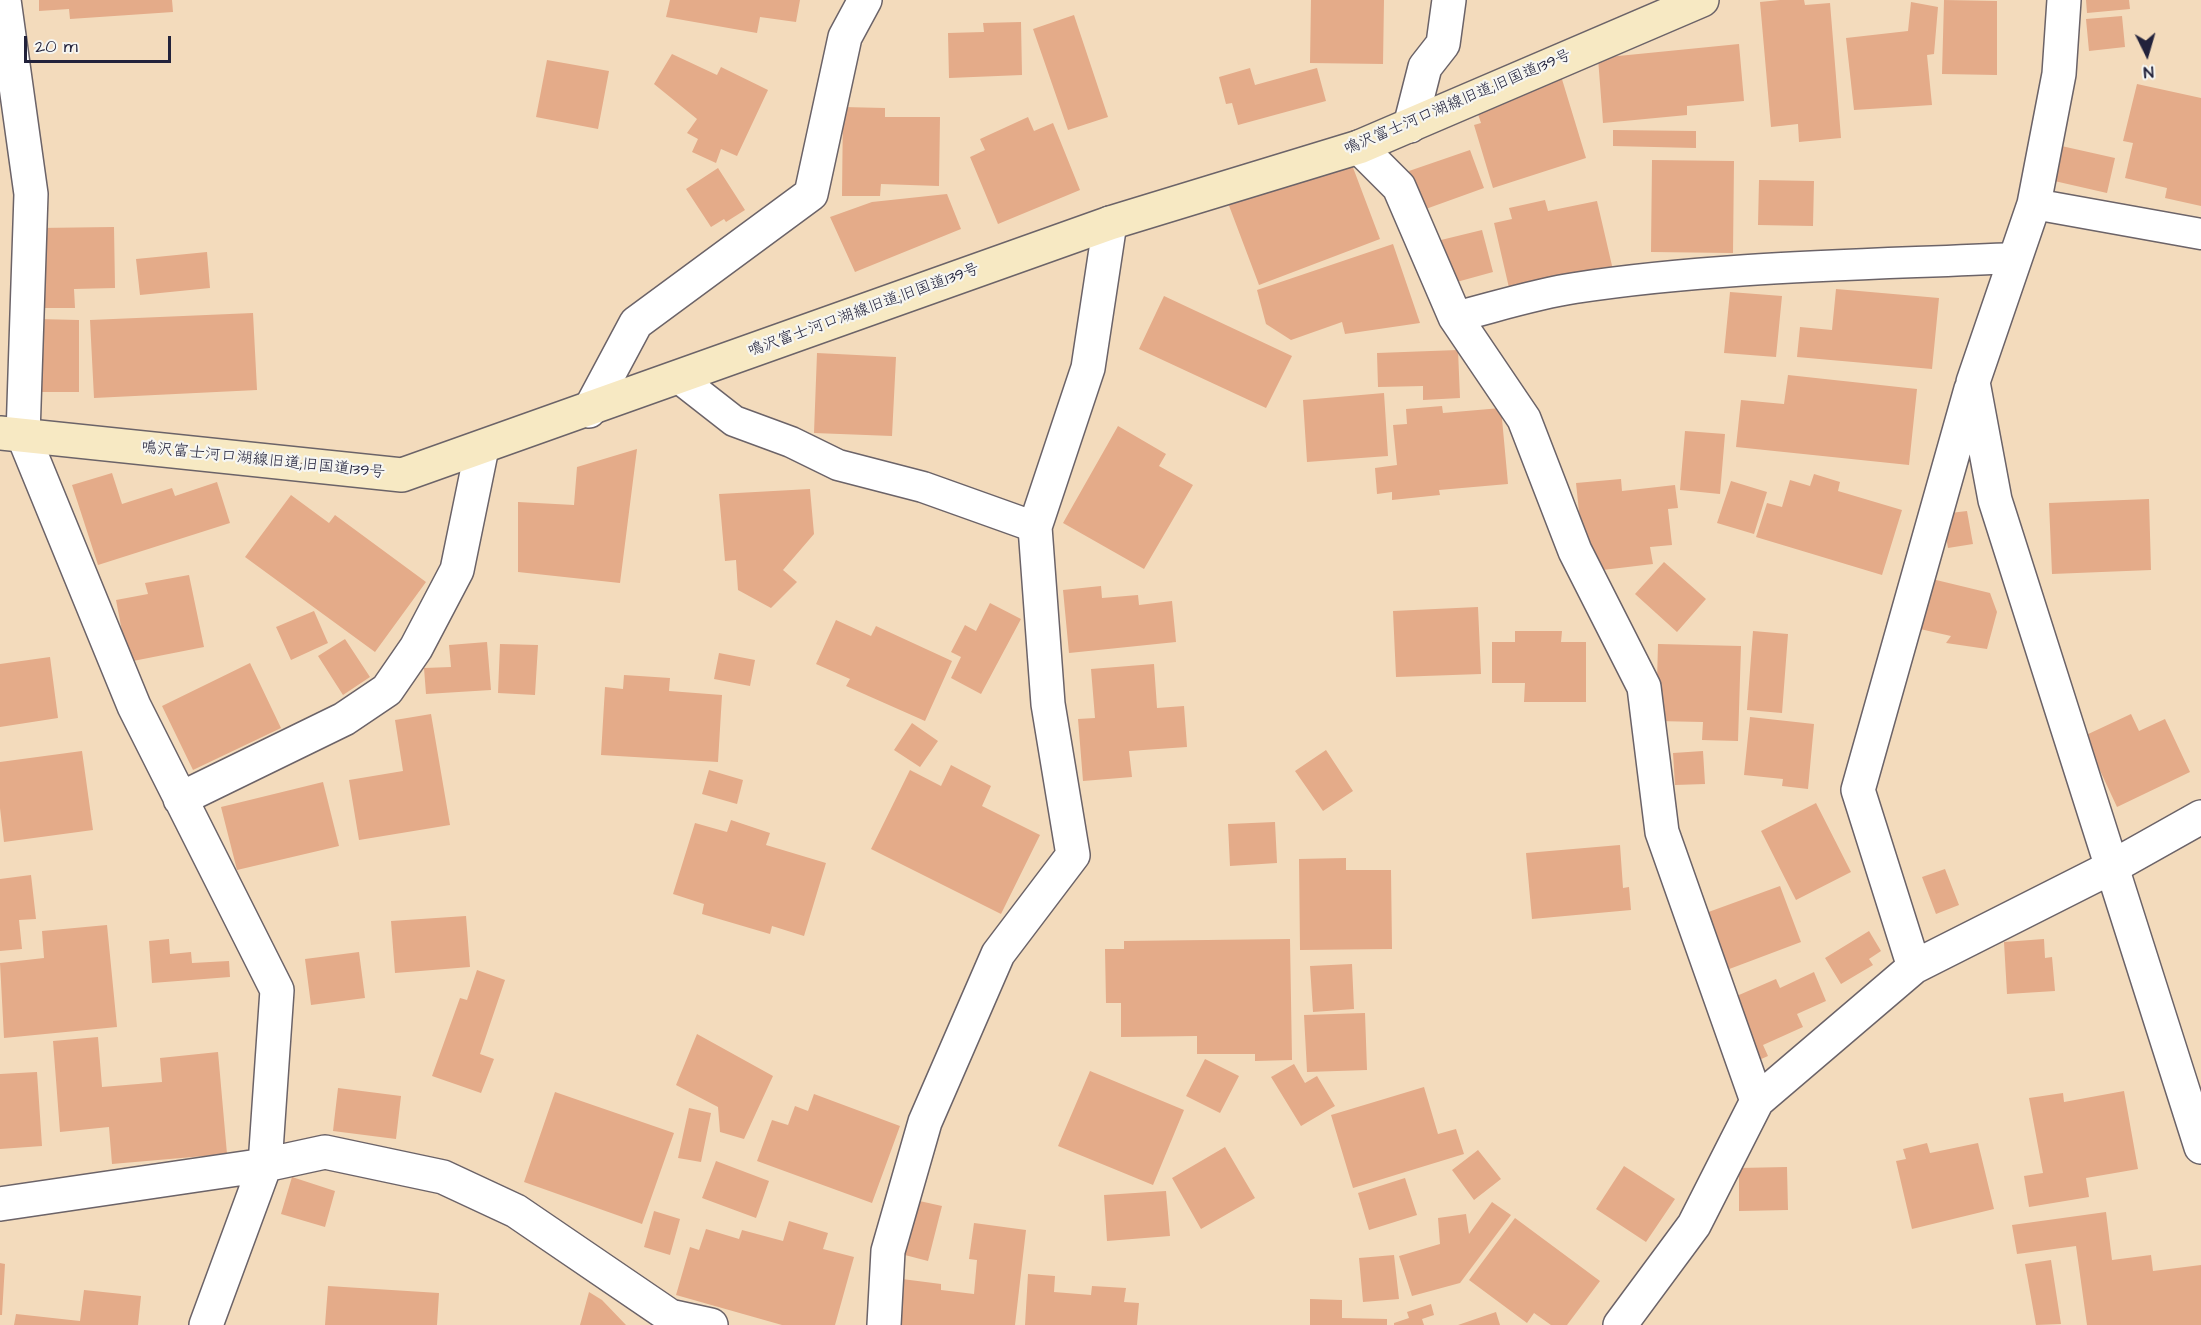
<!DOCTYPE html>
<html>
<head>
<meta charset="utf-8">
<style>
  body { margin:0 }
  #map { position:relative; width:2201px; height:1325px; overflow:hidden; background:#f3dbbc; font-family:"Architects Daughter",sans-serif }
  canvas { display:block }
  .north { position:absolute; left:2117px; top:24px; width:60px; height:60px; -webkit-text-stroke:4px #f6f6f2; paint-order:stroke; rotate:175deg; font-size:16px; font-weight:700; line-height:24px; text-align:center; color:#22223b }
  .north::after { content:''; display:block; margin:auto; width:21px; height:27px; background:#22223b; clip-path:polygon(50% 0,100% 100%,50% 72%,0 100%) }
  .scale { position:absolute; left:24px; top:36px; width:147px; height:27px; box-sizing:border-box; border:3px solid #22223b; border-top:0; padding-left:8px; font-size:18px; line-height:21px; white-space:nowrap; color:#22223b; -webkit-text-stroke:4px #f6f6f2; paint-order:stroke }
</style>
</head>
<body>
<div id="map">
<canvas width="2201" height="1325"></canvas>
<div class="north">N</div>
<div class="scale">20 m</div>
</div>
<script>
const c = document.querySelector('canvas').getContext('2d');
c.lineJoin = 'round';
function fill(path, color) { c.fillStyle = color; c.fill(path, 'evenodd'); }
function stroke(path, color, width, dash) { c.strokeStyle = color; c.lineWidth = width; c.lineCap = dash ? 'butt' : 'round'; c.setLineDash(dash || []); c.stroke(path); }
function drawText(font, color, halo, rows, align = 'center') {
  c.font = font + ' "Architects Daughter","Klee One",sans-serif'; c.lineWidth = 4.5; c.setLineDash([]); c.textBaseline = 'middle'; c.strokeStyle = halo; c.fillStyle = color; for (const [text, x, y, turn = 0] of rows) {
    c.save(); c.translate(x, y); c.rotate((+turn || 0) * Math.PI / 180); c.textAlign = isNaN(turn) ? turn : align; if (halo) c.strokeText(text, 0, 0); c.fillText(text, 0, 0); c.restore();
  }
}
fill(new Path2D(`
  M39 0H172L173 12 70 19 69 9 39 11Z
  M670 0H800L796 22 760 17 757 33 666 17Z
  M1311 0H1384L1383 64 1310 63Z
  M1780 0H1804L1805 5 1830 3 1841 138 1799 142 1798 124 1771 127 1760 2Z
  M1944 0 1997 1V75L1942 74Z
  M2086 0H2129L2130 9 2087 13Z
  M1911 2 1938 7 1934 54 1927 55 1932 105 1854 110 1846 38 1908 31Z
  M1074 15 1108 117 1068 130 1033 29Z
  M2122 16 2125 47 2089 51 2086 19Z
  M1021 22 1022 75 949 78 948 33 984 32 983 23Z
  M1739 44 1744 101 1687 106V115L1603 123 1598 58Z
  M672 54 717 75 721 67 768 90 737 156 721 149 716 163 692 152 698 139 687 133 697 119 654 84Z
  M547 60 609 71 598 129 536 117Z
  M1250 68 1255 85 1317 68 1326 101 1238 125 1232 103 1226 104 1219 77Z
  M1561 76 1586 158 1493 188 1474 125 1481 123 1477 111 1516 99 1514 90Z
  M2137 84 2201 98V206L2165 198 2167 188 2125 178 2133 143 2123 141Z
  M843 107 885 108V117H940L939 186 881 184 880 196H842Z
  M1028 117 1034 131 1053 123 1080 190 998 224 970 157 985 150 980 139Z
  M1613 130 1696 131V148L1613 146Z
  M2057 145 2115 158 2107 193 2050 180Z
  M1470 150 1484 188 1423 210 1409 171Z
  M1349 157 1380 239 1259 285 1228 203Z
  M1652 160 1734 161 1733 253 1651 252Z
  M718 168 745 210 726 222 724 219 711 227 686 189Z
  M1759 180 1814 181 1813 226 1758 225Z
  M947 194 961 229 855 272 830 217 872 202Z
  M1545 200 1548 211 1597 201 1613 270 1510 292 1494 223 1512 219 1509 208Z
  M114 227 115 288 74 289 75 308H39L38 228Z
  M1482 230 1493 272 1453 283 1441 240Z
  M1393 244 1420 323 1345 334 1342 322 1291 340 1266 324 1257 290Z
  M207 252 210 288 140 295 136 259Z
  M1836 289 1939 298 1932 369 1797 357 1800 327 1832 330Z
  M1730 292 1782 296 1776 357 1724 353Z
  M1164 296 1292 356 1266 408 1139 349Z
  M253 313 257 390 94 398 90 320Z
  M37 319 79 320V392H37Z
  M1458 350 1460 398 1423 400V386L1378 387 1377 353Z
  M817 353 896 357 892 436 814 433Z
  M1788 375 1917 389 1909 465 1736 447 1741 400 1784 404Z
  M1384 393 1388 456 1307 462 1303 400Z
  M1442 406 1443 413 1501 408 1508 484 1439 490 1440 495 1392 500V492L1377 494 1375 468 1397 465 1393 425 1407 424 1406 409Z
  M1118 426 1166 454 1159 466 1193 485 1144 569 1063 523Z
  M1685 431 1725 434 1720 494 1680 490Z
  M637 449 620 583 518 572V502L574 505 577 467Z
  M112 473 122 504 172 488 175 496 217 482 230 523 98 565 72 485Z
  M1814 474 1840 482 1838 491 1902 510 1882 575 1756 537 1767 503 1782 507 1790 480 1810 486Z
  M1621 479 1622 491 1675 485 1678 508 1668 509 1672 545 1650 547 1653 564 1594 571 1592 548 1583 549 1576 483Z
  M1731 481 1767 492 1754 534 1717 523Z
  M810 489 814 534 783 570 797 582 771 608 738 590 736 560 725 561 719 494Z
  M291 495 329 523 335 515 426 582 375 652 245 557Z
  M2149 499 2151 570 2052 574 2049 503Z
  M1967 511 1973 544 1948 548 1942 514Z
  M1664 562 1706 599 1677 632 1635 594Z
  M189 575 204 647 128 662 116 600 148 594 145 583Z
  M1932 579 1990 593 1997 612 1987 649 1946 643 1951 636 1920 629Z
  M1101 586 1102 598 1138 595 1139 605 1172 601 1176 642 1069 653 1063 590Z
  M990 603 1021 619 981 694 951 678 961 657 951 652 965 625 976 631Z
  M1478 607 1481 674 1396 677 1393 611Z
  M314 611 328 643 291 660 276 627Z
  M836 620 871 636 876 626 952 661 925 721 846 686 850 679 816 664Z
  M1515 631H1562L1561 642H1586V702H1524L1525 683H1492V642H1515Z
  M1753 631 1788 634 1782 713 1747 710Z
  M345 639 370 677 343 695 318 656Z
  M487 642 491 690 426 694 424 668 451 667 449 645Z
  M500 644 538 645 535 695 498 693Z
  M1658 644 1741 646 1738 741 1702 740 1703 722 1656 721Z
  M719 653 755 660 750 686 714 679Z
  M50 657 58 718 0 727V664Z
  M250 663 281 728 193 770 162 706Z
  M1154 664 1157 708 1184 706 1187 747 1129 751 1132 777 1083 781 1078 719 1095 718 1091 669Z
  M624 675 670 678 669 691 722 695 718 762 601 755 605 687 623 689Z
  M431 714 450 825 359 840 349 780 403 771 395 720Z
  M2131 714 2139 731 2165 719 2190 772 2117 807 2084 736Z
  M1750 717 1814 724 1808 789 1782 786 1783 779 1744 775Z
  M912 723 938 741 920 767 894 750Z
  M1326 750 1353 791 1323 811 1295 771Z
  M82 751 93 830 4 842 0 808V762Z
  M1703 751 1705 784 1675 785 1673 753Z
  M951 765 991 786 982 806 1040 835 1001 914 871 849 910 770 941 786Z
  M709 770 743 780 737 804 702 794Z
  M323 782 339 846 237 870 221 807Z
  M1816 803 1851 872 1796 900 1761 831Z
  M731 820 770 833 766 845 826 863 804 936 772 926 770 934 702 914 704 904 673 894 695 823 727 832Z
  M1275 822 1277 863 1230 866 1228 824Z
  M1620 845 1623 888 1629 887 1631 910 1532 919 1526 853Z
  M1346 858V870H1391L1392 949 1300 950 1299 859Z
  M1945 869 1959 905 1936 914 1922 877Z
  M31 875 36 919 19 920 22 949 0 951V879Z
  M1780 886 1801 942 1724 971 1703 914Z
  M466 916 470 967 395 973 391 921Z
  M107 925 117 1027 4 1038 0 963 44 958 42 931Z
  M1869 931 1881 951 1869 959 1873 965 1841 984 1825 958Z
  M169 939 170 954 191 952 192 963 229 961 230 977 152 983 149 941Z
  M1290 939 1292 1060 1255 1061V1054H1197V1036L1121 1037V1003H1106L1105 949H1124V941Z
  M2044 939 2045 958 2052 957 2055 991 2007 994 2004 942Z
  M359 952 365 998 311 1005 305 959Z
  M1352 964 1354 1009 1313 1012 1310 966Z
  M477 970 505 980 480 1054 494 1059 481 1093 432 1076 460 998 467 1000Z
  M1814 972 1826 1001 1797 1014 1803 1027 1763 1045 1768 1056 1759 1060 1732 998 1776 979 1780 988Z
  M1365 1013 1367 1070 1307 1072 1304 1015Z
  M697 1034 773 1076 744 1139 720 1132 718 1107 676 1085Z
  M98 1037 102 1087 162 1082 160 1058 218 1052 227 1154 112 1164 109 1127 60 1132 53 1041Z
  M1205 1059 1239 1076 1220 1113 1186 1096Z
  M1294 1064 1305 1083 1317 1076 1335 1106 1301 1126 1271 1077Z
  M1090 1071 1184 1110 1153 1185 1058 1146Z
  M37 1072 42 1146 0 1149V1074Z
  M1424 1087 1438 1134 1456 1129 1464 1154 1353 1188 1331 1115Z
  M338 1088 401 1096 396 1139 333 1131Z
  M2124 1091 2138 1169 2086 1178 2089 1197 2029 1207 2024 1176 2043 1173 2029 1098 2063 1093 2064 1102Z
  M555 1092 674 1133 642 1224 524 1182Z
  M814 1094 900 1126 872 1203 757 1161 772 1120 788 1125 795 1106 808 1111Z
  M689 1108 711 1113 701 1162 678 1158Z
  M1927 1143 1930 1153 1978 1143 1994 1209 1912 1229 1896 1161 1906 1159 1903 1149Z
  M1225 1147 1255 1198 1201 1229 1172 1178Z
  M1478 1150 1501 1179 1474 1200 1452 1170Z
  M716 1161 769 1181 756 1218 702 1198Z
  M1624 1166 1675 1199 1646 1242 1596 1209Z
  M1787 1167 1788 1210 1739 1211V1168Z
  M292 1177 335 1191 325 1227 281 1214Z
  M1405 1178 1417 1215 1369 1230 1358 1193Z
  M1166 1191 1170 1236 1107 1241 1104 1195Z
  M915 1200 942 1206 928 1261 901 1254Z
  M1492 1202 1511 1215 1460 1283 1412 1296 1399 1256 1440 1244 1438 1218 1466 1214 1469 1234Z
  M654 1211 680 1219 670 1255 644 1247Z
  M2106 1212 2112 1260 2151 1255 2153 1271 2201 1265V1325H2087L2076 1246 2017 1254 2012 1225Z
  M1515 1218 1600 1281 1567 1325H1551L1534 1313 1527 1323 1469 1280Z
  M789 1221 828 1233 823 1249 854 1257 835 1325H782L676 1295 690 1247 699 1250 706 1229 739 1239 742 1230 783 1241Z
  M974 1223 1026 1230 1015 1325H897L902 1279 941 1284V1290L974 1294 977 1260 969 1259Z
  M1394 1255 1399 1299 1363 1302 1359 1258Z
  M2051 1260 2061 1324 2036 1325 2025 1264Z
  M0 1263 5 1264 2 1315H0Z
  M1028 1274 1055 1276 1054 1292 1091 1295 1092 1286 1126 1288 1124 1302 1139 1303 1137 1325H1025Z
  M328 1286 439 1293 437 1325H325Z
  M84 1290 141 1296 138 1325H14L16 1314 80 1321Z
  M589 1292 602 1300 626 1325H580Z
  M1310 1299 1342 1300V1318L1387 1319V1325H1310Z
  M1431 1304 1434 1315 1422 1319 1424 1325H1394V1323L1409 1318 1407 1312Z
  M1496 1312 1500 1325H1458Z`), '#e4ab89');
const lane = new Path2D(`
  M2034 204 2201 234
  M1455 317C1495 307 1535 294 1575 288 1720 266 1869 265 2015 258
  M679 378 734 421 791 442 838 465 923 487 1035 527`);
const street = new Path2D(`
  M4 0 31 194 23 435 134 706 277 990 265 1165 206 1325
  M2064 0 2059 74 2034 204 1973 382 1995 500 2201 1147
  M1410 126 1425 67 1443 44 1449 0
  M1359 147 1399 187 1455 317 1524 419 1575 551 1644 687 1662 832 1757 1101
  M589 411 636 323 811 194 845 37 865 0
  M180 799 344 719 387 690 416 648 457 570 482 448
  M1914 967 1858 790 1971 389
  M0 1204 265 1165 325 1152 443 1177 516 1211 670 1316 711 1325
  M884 1325 888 1251 925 1122 998 954 1073 855 1048 704 1035 527 1088 368 1110 223
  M1620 1325 1694 1225 1757 1101 1914 967 2112 867 2201 817`);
const secondary = new Path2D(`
  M0 433 402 475 1110 223 1359 147 1702 0`);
stroke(lane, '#6b6368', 33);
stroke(street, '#6b6368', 36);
stroke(secondary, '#6b6368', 36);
stroke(lane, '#fff', 30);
stroke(street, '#fff', 33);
stroke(secondary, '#f7e9c3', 33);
drawText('16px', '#22223b', '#f6f6f2', [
  ["鳴沢富士河口湖線旧道;旧国道139号",1458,103,-23],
  ["鳴沢富士河口湖線旧道;旧国道139号",864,311,-20],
  ["鳴沢富士河口湖線旧道;旧国道139号",263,461,6]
]);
</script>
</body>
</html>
